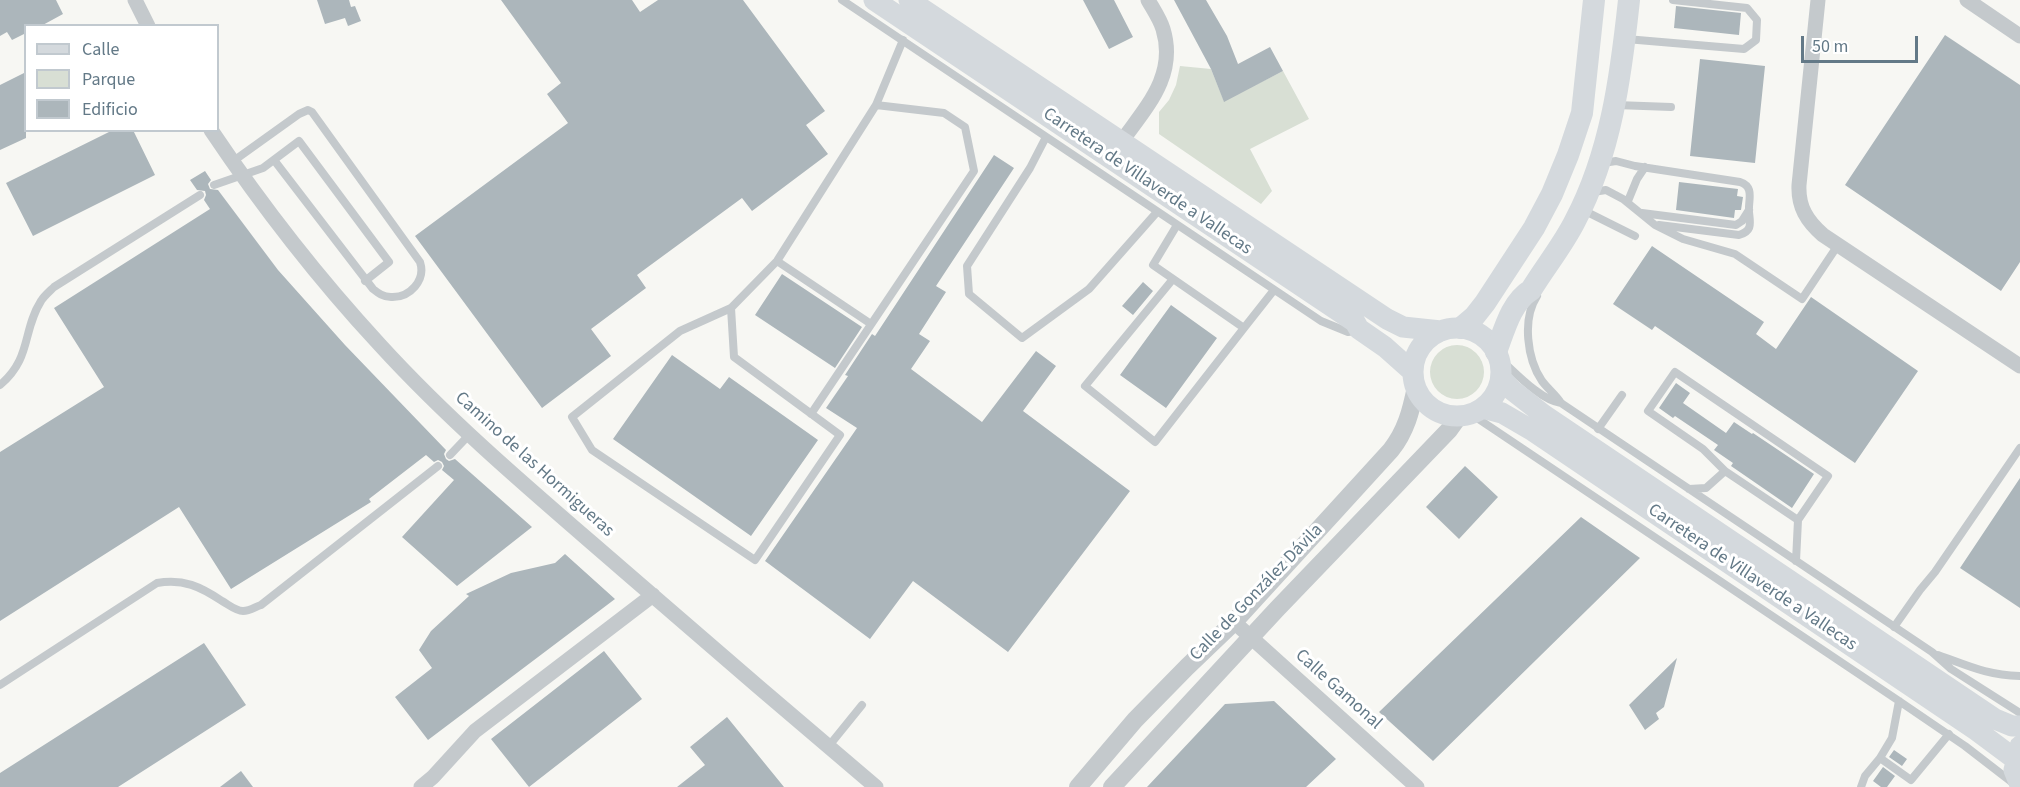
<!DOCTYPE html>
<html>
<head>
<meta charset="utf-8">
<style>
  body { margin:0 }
  #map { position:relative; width:2020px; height:787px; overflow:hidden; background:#f7f7f3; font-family:"Source Sans 3",sans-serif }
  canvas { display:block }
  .legend { position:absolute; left:24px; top:24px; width:195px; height:108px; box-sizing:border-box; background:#fff; border:2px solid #c1c9cf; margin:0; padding:8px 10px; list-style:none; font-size:18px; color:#637987 }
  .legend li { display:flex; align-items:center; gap:12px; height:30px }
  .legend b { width:30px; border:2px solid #c1c9cf }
  .scale { position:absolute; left:1801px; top:36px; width:117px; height:27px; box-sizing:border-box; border:3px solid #637987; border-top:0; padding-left:8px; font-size:18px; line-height:21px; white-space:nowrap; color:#637987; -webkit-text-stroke:4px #fff; paint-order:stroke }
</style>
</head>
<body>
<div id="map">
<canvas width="2020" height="787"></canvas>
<ul class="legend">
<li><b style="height:8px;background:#d4d9dd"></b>Calle</li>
<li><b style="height:16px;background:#d8dfd4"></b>Parque</li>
<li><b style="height:16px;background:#acb6bb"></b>Edificio</li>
</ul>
<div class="scale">50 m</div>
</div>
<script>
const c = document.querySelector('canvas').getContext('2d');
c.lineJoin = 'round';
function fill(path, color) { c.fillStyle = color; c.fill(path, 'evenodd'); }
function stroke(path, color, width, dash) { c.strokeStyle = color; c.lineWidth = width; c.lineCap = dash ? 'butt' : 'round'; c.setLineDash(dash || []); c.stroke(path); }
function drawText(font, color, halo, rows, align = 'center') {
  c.font = font + ' "Source Sans 3",sans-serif'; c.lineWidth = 6; c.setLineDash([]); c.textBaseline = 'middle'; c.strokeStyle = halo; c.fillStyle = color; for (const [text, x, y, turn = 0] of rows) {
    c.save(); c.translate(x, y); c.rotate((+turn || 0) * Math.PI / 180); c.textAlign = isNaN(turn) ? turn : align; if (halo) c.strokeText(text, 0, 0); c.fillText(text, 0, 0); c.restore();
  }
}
fill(new Path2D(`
  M1180 66 1211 69 1224 101 1283 71 1309 119 1250 149 1272 191 1261 204 1159 134V112L1169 100 1176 85Z
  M1430 372a27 27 0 1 1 54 0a27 27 0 1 1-54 0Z`), '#d8dfd4');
fill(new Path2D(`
  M0 0H56L63 14 41 26H26V33L12 40 7 32 0 36Z
  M317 0H349L351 7 355 6 361 21 348 26 345 18 325 24Z
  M501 0H632L640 12 658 0H743L825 111 806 125 828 154 752 211 742 198 637 275 646 288 591 329 611 356 542 408 415 236 568 123 547 94 561 83Z
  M1083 0H1114L1133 37 1109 49Z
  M1174 0H1206L1227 36 1238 64 1270 47 1283 71 1224 102 1211 69Z
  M1676 6 1741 13 1739 35 1674 28Z
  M1945 35 2020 85V262L2001 291 1845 185Z
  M1700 59 1765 66 1755 163 1690 156Z
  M26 72V138L0 150V85Z
  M113 130H133L155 175 33 236 6 183Z
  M994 155 1014 168 936 286 946 292 919 334 930 341 911 369 982 422 1036 351 1056 366 1023 411 1130 491 1008 652 913 581 870 639 765 561 857 428 826 408 848 376 845 375 872 334 875 336Z
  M205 171 211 180 208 184 210 189 218 190 278 270 345 345 446 450 444 454 446 459 449 461 455 459 532 527 457 586 402 537 454 480 442 470 444 466 442 462 438 460 434 462 426 455 369 499 371 502 231 589 179 507 0 621V452L104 387 54 308 210 209 204 200 206 195 205 191 197 190 190 180Z
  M1679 182 1738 189 1737 196 1743 197 1741 210H1735L1734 218 1676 210Z
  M1652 246 1764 322 1756 334 1776 349 1811 297 1918 371 1855 463 1655 326 1652 330 1613 304Z
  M782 274 862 327 835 368 755 315Z
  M1143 282 1153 291 1133 315 1122 306Z
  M1171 305 1217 338 1166 408 1120 375Z
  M672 355 720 389 729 377 818 440 751 536 613 439Z
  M1676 383 1690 393 1683 403 1726 433 1734 422 1752 434 1753 433 1814 474 1792 508 1731 466 1733 463 1714 450 1718 445 1675 416 1673 418 1659 408Z
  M1465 466 1498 497 1459 539 1426 507Z
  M2020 478V608L1960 568Z
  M1581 517 1640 558 1433 761 1379 712Z
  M565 554 615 599 428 740 395 697 432 668 419 650 431 631 469 596 466 594 511 573 555 563Z
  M204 643 246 705 118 787H0V773Z
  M604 651 642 699 529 787 491 739Z
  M1677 658 1664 707 1656 713 1659 719 1645 730 1629 705Z
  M1274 701 1336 759 1306 787H1147L1225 704Z
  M727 717 784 787H677L705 765 690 747Z
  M1894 750 1907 759 1902 766 1889 757Z
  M1883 767 1895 776 1887 787H1881L1873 781Z
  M241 771 253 787H220Z`), '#acb6bb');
stroke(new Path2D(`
  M842 0 1321 321 1348 332 1358 330
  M1626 39 1744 49 1756 40 1757 20 1747 8 1673 0
  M1616 105 1671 107
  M1046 137 1030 168 967 266 969 294 1022 338 1089 289 1157 212
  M232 162 299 114 308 110 312 112 420 262C426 280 410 298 391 297 383 297 378 293 373 289L274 160
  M1603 163 1616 161 1635 166 1740 182C1755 187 1748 200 1749 212 1750 223 1753 231 1739 235L1659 225
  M214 185 263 168 299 141 389 262 365 281
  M1593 192 1606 190 1623 199 1655 225 1683 239 1735 254 1802 299 1838 245
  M1628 201 1637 179 1645 167
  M1583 210 1635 236
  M1642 213 1736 225 1742 221 1749 210
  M777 261 871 324
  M1173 279 1085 386 1155 442 1244 328 1153 265 1177 225
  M1537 296C1522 319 1527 359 1542 381 1548 389 1556 395 1561 403L1932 652 1951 669 2020 713
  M731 308 734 357 840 435 755 560 592 450 572 417 680 331 731 308 777 261 876 105 903 40
  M1244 328 1274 290
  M1499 358C1515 372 1540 400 1561 403
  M0 385C32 358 22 331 41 301 44 296 50 291 54 287L200 195
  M811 414 974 171 965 127 944 113 876 105
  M1471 414 1899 701 1965 746 2013 783
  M1598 429 1622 395
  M450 455 469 435
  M1725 471 1798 520
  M1689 489 1706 488 1725 471 1703 449 1648 411 1675 372 1828 476 1798 520 1796 561
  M1894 627 1920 590 1935 572 2020 448
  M1938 655C1969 666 1986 675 2020 676
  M0 685 157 583C183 578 201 587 222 601 229 605 236 611 243 611 250 611 255 607 261 605L438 466
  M1899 701 1892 738 1880 758 1911 780 1949 734
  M828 747 862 705
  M1861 787 1865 776 1880 758`), '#c4c9cc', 8);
stroke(new Path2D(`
  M135 0 148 26
  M1818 0 1799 185C1798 207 1807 221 1823 235L2020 366
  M1967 0 2020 36
  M211 130C262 206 318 278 380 345 454 426 539 497 622 569 706 642 791 715 876 787
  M1122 141C1147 106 1177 75 1163 29 1160 19 1153 9 1148 0
  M1234 622 1417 787
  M421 787 433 777 475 731 653 595`), '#c4c9cc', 15);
stroke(new Path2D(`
  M1078 787 1135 720 1187 667 1234 622 1391 450C1406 431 1411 411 1416 387
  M1112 787 1277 609 1449 430 1459 416`), '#c4c9cc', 18);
stroke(new Path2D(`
  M874 0 1355 322 1359 329 1385 347 1413 372
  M909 0 1387 319 1403 327 1441 331
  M1413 372a44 44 0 1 1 88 0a44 44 0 1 1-88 0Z
  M1501 378 1512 390 1544 415 1995 719 2012 726H2020
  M1483 408 1502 413 1533 431 1976 730 2015 759
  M2020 746 2014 770 2020 785`), '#d4d9dd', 21);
stroke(new Path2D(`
  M1461 328 1474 317 1485 303 1534 228 1552 194 1568 155 1582 113 1594 0
  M1496 352C1504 331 1511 302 1531 290 1545 267 1563 245 1575 221 1611 153 1621 75 1629 0`), '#d4d9dd', 22);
drawText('18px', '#637987', '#fff', [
  ["Carretera de Villaverde a Vallecas",1147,182,34],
  ["Camino de las Hormigueras",534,465,42],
  ["Carretera de Villaverde a Vallecas",1752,578,34],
  ["Calle de González Dávila",1257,593,-46],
  ["Calle Gamonal",1338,690,42]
]);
</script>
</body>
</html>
